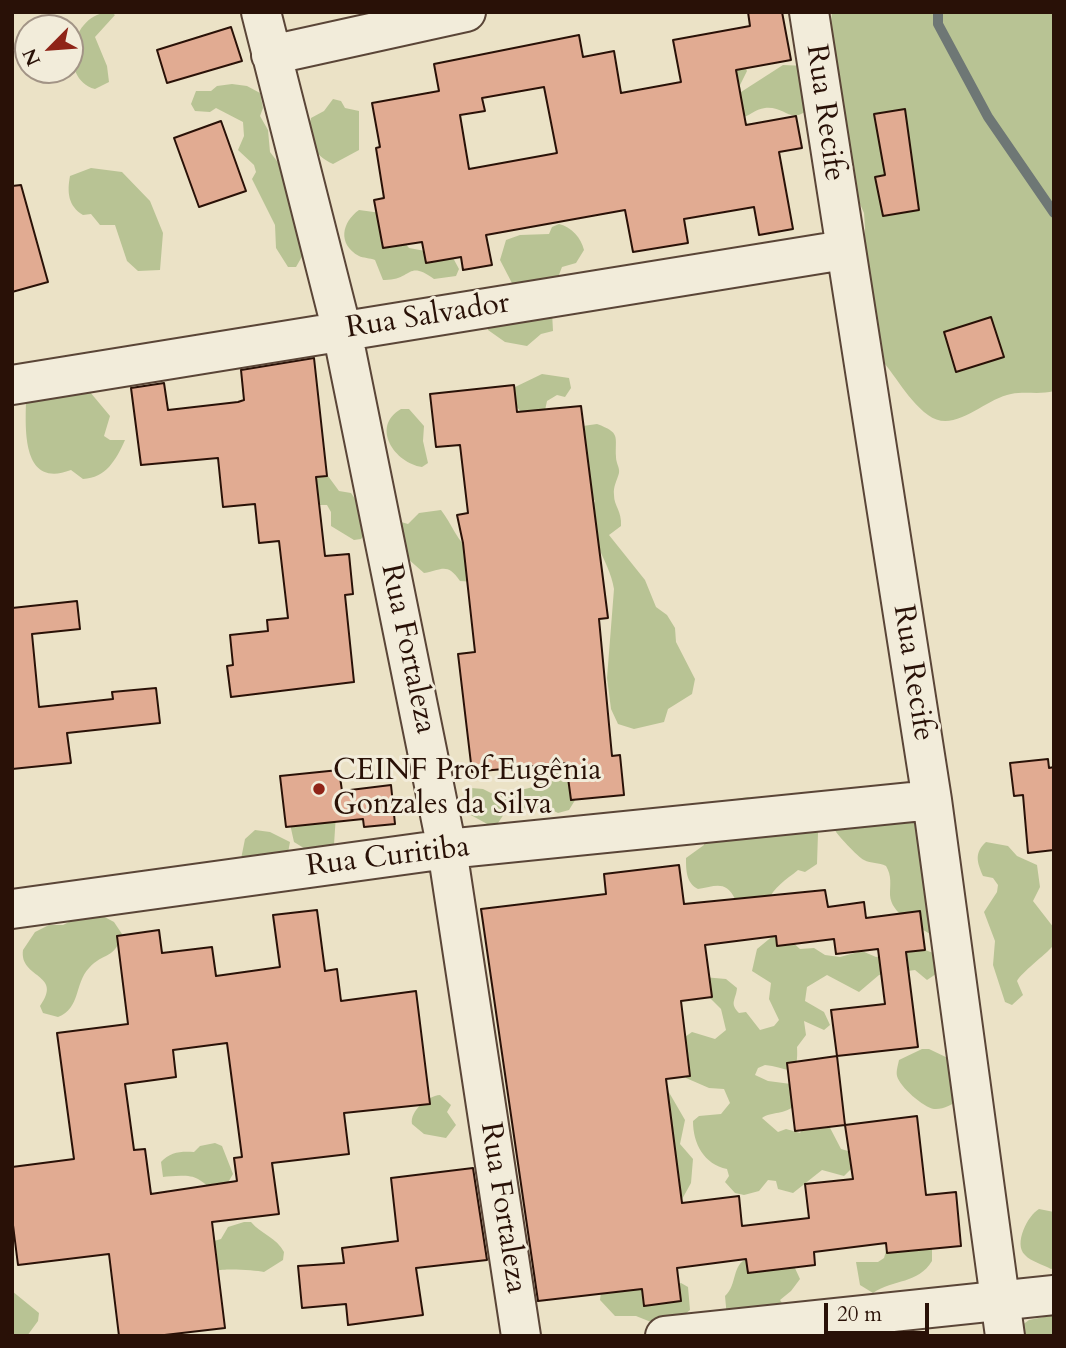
<!DOCTYPE html>
<html>
<head>
<meta charset="utf-8">
<style>
  body { margin:0 }
  #map { position:relative; width:1066px; height:1348px; overflow:hidden; background:#ebe2c6; font-family:Cardo,serif }
  canvas { display:block }
  .frame { position:absolute; inset:0; border:14px solid #291107; pointer-events:none }
  .north { position:absolute; left:14px; top:14px; width:70px; height:70px; box-sizing:border-box; background:#f2ecda; border:2px solid #a29486; border-radius:50%; rotate:245deg; font-size:19px; font-weight:700; line-height:28px; text-align:center; color:#291107 }
  .north::after { content:''; display:block; margin:auto; width:24px; height:32px; background:#8f2418; clip-path:polygon(50% 0,100% 100%,50% 72%,0 100%) }
  .scale { position:absolute; left:824px; top:1303px; width:105px; height:32px; box-sizing:border-box; border:4px solid #291107; border-top:0; padding-left:9px; font-size:21px; line-height:24px; white-space:nowrap; color:#291107; -webkit-text-stroke:5px #f2ecda; paint-order:stroke }
</style>
</head>
<body>
<div id="map">
<canvas width="1066" height="1348"></canvas>
<div class="frame"></div>
<div class="north">N</div>
<div class="scale">20 m</div>
</div>
<script>
const c = document.querySelector('canvas').getContext('2d');
c.lineJoin = 'round';
function fill(path, color) { c.fillStyle = color; c.fill(path, 'evenodd'); }
function stroke(path, color, width, dash) { c.strokeStyle = color; c.lineWidth = width; c.lineCap = dash ? 'butt' : 'round'; c.setLineDash(dash || []); c.stroke(path); }
function drawText(font, color, halo, rows, align = 'center') {
  c.font = font + ' Cardo,serif'; c.lineWidth = 6; c.setLineDash([]); c.textBaseline = 'middle'; c.strokeStyle = halo; c.fillStyle = color; for (const [text, x, y, turn = 0] of rows) {
    c.save(); c.translate(x, y); c.rotate((+turn || 0) * Math.PI / 180); c.textAlign = isNaN(turn) ? turn : align; if (halo) c.strokeText(text, 0, 0); c.fillText(text, 0, 0); c.restore();
  }
}
fill(new Path2D(`
  M111 12 115 15 95 37 107 66 109 82 95 89C58 79 70 12 111 12Z
  M832 12H1054V391C1039 395 1026 391 1011 394 984 399 954 435 928 415 905 398 893 369 872 350L863 253 865 228 864 213 849 179 844 101 832 66 829 43Z
  M729 64 744 65 747 71 740 85 741 92 783 65 807 66 816 103C789 129 789 106 765 108 755 109 749 117 739 118Z
  M232 84 247 86 260 93 263 108 260 116 268 130 270 152 280 165 284 180 295 200 304 253 296 267H288L276 248 275 225 252 179 256 172 254 165 238 150 244 136 243 122 216 108 210 112 195 111 191 104 196 91H211L217 86Z
  M333 99 341 101 345 108 359 111V150L333 164C313 155 306 139 311 118L324 111Z
  M91 168 122 172 150 201 163 233 160 270 138 271 127 261 115 225H100L91 214 83 215C68 206 67 192 70 176Z
  M359 210 381 213 409 248 452 256 459 269 456 276 434 279C406 259 413 281 383 280L375 260C370 258 363 258 359 256 337 244 342 222 359 210Z
  M559 224C572 227 581 238 584 250L576 263 562 267 557 280 514 287 500 260 506 240 520 235 549 234 552 227Z
  M552 312 553 331 541 334 527 346 505 342 488 330V326Z
  M542 374 569 378 571 388 565 397 557 395 547 401 544 415 527 418 511 401 513 388Z
  M85 386 110 416 104 436 110 440H125C116 460 106 478 83 479L71 470C24 488 25 435 26 402Z
  M401 409H409L424 426 423 441 428 463 422 467C395 463 370 427 401 409Z
  M597 424C621 433 615 436 616 457 616 463 620 468 619 473 617 481 613 486 614 495 614 506 622 511 621 526L609 535 645 580 656 607 667 615 675 628 676 642 695 679 692 694 668 709 664 722 634 729 618 724 611 709 607 678 614 589C610 559 581 532 595 501L586 489 583 426Z
  M291 476H328L339 491 351 493 360 506 366 533 361 539 354 540 331 526V512L327 505H315Z
  M441 510C452 524 457 542 472 552L475 582 460 581C447 562 442 570 424 573L407 558 395 527 401 522 408 524 419 513Z
  M557 766 570 776 577 797 569 810 558 813 544 806 533 810 510 805 498 823 491 826 467 813 464 797 471 788 483 789 493 794C508 791 523 791 539 785L544 774Z
  M748 797 815 827 818 833 817 864 805 872 798 870C786 880 773 887 768 902L735 899C726 880 715 886 698 889 686 883 686 870 686 858L704 845 706 823 718 802Z
  M336 814 334 845 328 850H307L294 842 290 824Z
  M887 815 923 821 937 931 930 934C916 925 891 914 890 895 890 884 892 876 886 866 879 862 871 864 864 860 858 857 836 834 833 827Z
  M255 830 270 832 290 842 287 858 241 859 245 839Z
  M986 842 1008 846 1017 856 1037 865 1040 887 1033 901 1054 928V945C1044 956 1022 972 1017 981L1023 995 1012 1005 1005 1002 993 965 995 941 984 912 997 892 998 885 993 878 983 876C977 862 974 853 986 842Z
  M99 914 114 922 122 934C115 960 103 952 89 968 74 984 81 1008 58 1017L43 1013 40 1006C64 973 19 979 23 950L35 932 49 925H63L77 918Z
  M774 935 789 939 800 949 814 948 825 955 840 957 862 951 876 957 920 948 936 954 939 972 927 980 915 970 879 975 859 992 827 975 807 987 805 1001 824 1012 830 1025 824 1030 804 1021 806 1035 797 1047C799 1081 786 1067 765 1065L758 1068 755 1075 768 1081 791 1084 795 1105C785 1115 772 1111 762 1118L778 1132 786 1129 800 1133 805 1126 827 1122 841 1149 848 1151 854 1166 844 1176 822 1170 793 1193 778 1189 776 1181 768 1180 759 1191 744 1195 735 1193 725 1182 729 1176 727 1169C704 1164 693 1144 693 1121L699 1116 721 1114 730 1103 724 1089 709 1088 686 1078 682 1066V1039L692 1032 715 1039 726 1030 721 1009 704 992 703 977 726 979 737 988C736 1000 729 1003 739 1013L746 1012 760 1030 774 1026 779 1020 769 999 771 983 752 971 757 949Z
  M922 1049H929L952 1060 960 1100C952 1104 943 1110 934 1109 923 1107 900 1087 897 1076 896 1071 898 1065 899 1060Z
  M663 1082 685 1120 680 1144 693 1159 691 1183 681 1201Z
  M440 1095 451 1105 447 1112 456 1125 446 1138 424 1134 412 1124C410 1111 427 1096 440 1095Z
  M215 1143 222 1146 233 1174 222 1193C210 1190 208 1185 198 1179 190 1174 172 1176 163 1177L161 1162C170 1152 181 1151 194 1152L200 1146Z
  M1039 1209 1054 1212V1268L1051 1269C1044 1265 1030 1261 1025 1255 1013 1244 1028 1215 1039 1209Z
  M244 1222H251C261 1234 277 1238 284 1252L283 1260 264 1272C255 1270 224 1268 216 1271L214 1241 221 1239 228 1227Z
  M932 1248V1261C918 1284 894 1279 873 1293L860 1285 856 1262H878L884 1258 886 1251Z
  M748 1258 794 1266 800 1279 791 1291 780 1300 784 1306 727 1317 725 1296C738 1284 731 1265 748 1258Z
  M611 1282 668 1288 681 1283 688 1287 690 1310 684 1315 656 1324 636 1316H615L600 1300 601 1292Z
  M12 1291 39 1313 38 1321 27 1336H12Z
  M1054 1315V1336H1007L1029 1320Z`), '#b8c394');
stroke(new Path2D(`
  M938 12V24L988 117 1054 213`), '#6e7775', 10);
const building = new Path2D(`
  M748 12H782L791 60 736 70 746 125 796 116 802 148 779 152 793 229 759 235 754 207 684 219 688 243 633 252 625 210 486 235 492 265 463 270 461 257 426 263 422 242 383 248 374 200 384 198 376 148 380 147 372 103 439 91 434 64 579 35 583 57 614 51 621 93 681 82 673 40 750 26ZM544 87 557 153 469 169 460 115 485 111 482 98Z
  M231 27 242 61 167 83 157 50Z
  M905 109 919 210 883 216 875 177 885 175 874 114Z
  M221 121 246 191 199 207 174 138Z
  M21 185 48 282 12 292V186Z
  M991 317 1004 357 956 372 944 332Z
  M314 358 327 476 316 477 325 556 349 554 353 594 345 595 354 682 231 697 227 666 233 665 230 635 268 631 267 620 288 618 279 541 259 543 255 504 223 507 218 458 141 465 131 388 164 383 168 410 238 402 244 400 241 370Z
  M514 385 517 412 581 406 608 618 599 619 612 756 620 755 624 795 571 800 566 763 472 772 458 654 475 652 463 543 457 515 468 513 460 445 436 447 430 394Z
  M77 601 80 629 32 634 39 707 113 699 112 692 156 688 160 723 67 733 71 763 12 769V608Z
  M1048 759 1049 768 1054 767V850L1028 853 1023 795 1014 796 1010 763Z
  M339 770 342 791 391 785 395 824 364 827 363 819 286 827 280 776Z
  M679 865 684 904 825 890 828 907 864 902 866 918 920 911 925 950 906 952 918 1047 837 1056 831 1010 885 1004 878 949 836 954 834 939 777 946 776 936 705 945 712 997 681 1001 690 1076 666 1079 682 1203 739 1196 742 1226 809 1218 805 1184 853 1179 845 1125 917 1116 926 1195 956 1192 961 1246 887 1253 886 1243 814 1252 815 1265 748 1273 746 1259 677 1268 681 1301 644 1306 642 1289 538 1301 481 909 606 894 604 874Z
  M317 910 325 971 337 969 341 1001 416 991 430 1104 344 1113 349 1154 272 1163 279 1214 212 1222 225 1328 156 1336H119L109 1254 18 1265 12 1217V1167L74 1159 57 1033 128 1024 117 936 159 930 162 953 212 947 216 976 280 967 273 915ZM227 1043 242 1157 234 1158 237 1181 151 1194 145 1149 134 1150 125 1084 176 1077 173 1050Z
  M837 1056 845 1125 795 1131 787 1063Z
  M473 1168 487 1260 416 1268 423 1315 348 1325 346 1304 302 1308 298 1266 344 1263 342 1248 398 1241 391 1178Z`);
fill(building, '#e1ab92');
stroke(building, '#291107', 2);
const minor = new Path2D(`
  M261 12 342 331 447 849 521 1336
  M809 12 932 800 1005 1336
  M271 55 466 12
  M12 385 844 250
  M12 909 447 849 932 800`);
const tertiary = new Path2D(`
  M665 1336 1054 1295`);
stroke(minor, '#5a4537', 42);
stroke(tertiary, '#5a4537', 42);
stroke(minor, '#f2ecda', 38);
stroke(tertiary, '#f2ecda', 38);
for (const [x, y, r, color] of [
  [319,789,7,"#8f2418"]
]) { const dot = new Path2D(); dot.arc(x, y, r, 0, 2 * Math.PI); c.fillStyle = color; c.fill(dot); stroke(dot, '#f2ecda', 2.5); }
drawText('30px', '#291107', '#f2ecda', [
  ["Rua Recife",824,113,82],
  ["Rua Salvador",428,317,-9],
  ["Rua Fortaleza",407,649,78],
  ["Rua Recife",912,673,81],
  ["Rua Curitiba",388,858,-7],
  ["Rua Fortaleza",502,1208,81]
]);
drawText('30px', '#291107', '#f2ecda', [
  ["CEINF Prof Eugênia",333,772],
  ["Gonzales da Silva",333,806]
], 'left');
</script>
</body>
</html>
